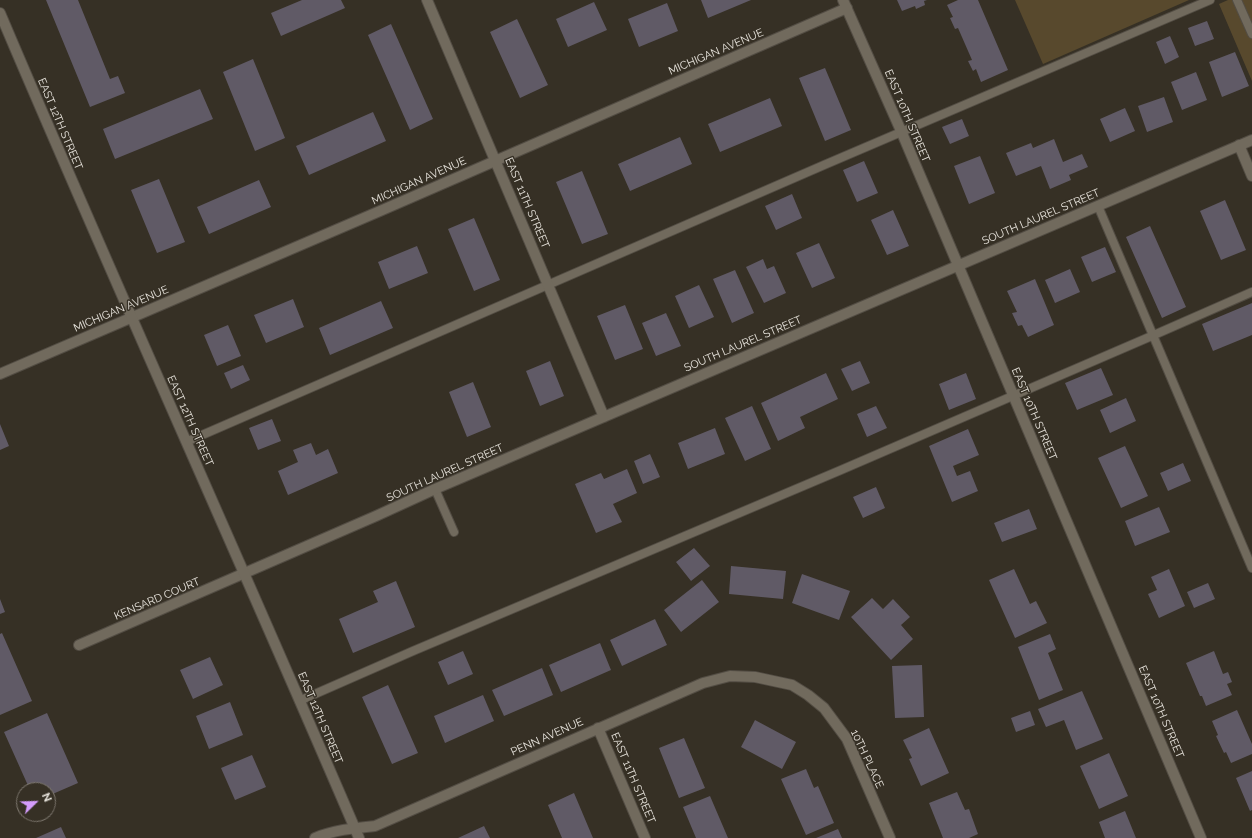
<!DOCTYPE html>
<html>
<head>
<meta charset="utf-8">
<style>
  body { margin:0 }
  #map { position:relative; width:1252px; height:838px; overflow:hidden; background:#363025; font-family:Raleway,sans-serif }
  canvas { display:block }
  .north { position:absolute; left:16px; top:782px; width:40px; height:40px; box-sizing:border-box; background:#363025; border:1px solid #7e786f; border-radius:50%; rotate:67deg; font-size:11px; font-weight:700; line-height:16px; text-align:center; color:#e9e5de }
  .north::after { content:''; display:block; margin:auto; width:14px; height:18px; background:#d49cfc; clip-path:polygon(50% 0,100% 100%,50% 72%,0 100%) }
</style>
</head>
<body>
<div id="map">
<canvas width="1252" height="838"></canvas>
<div class="north">N</div>
</div>
<script>
const c = document.querySelector('canvas').getContext('2d');
c.lineJoin = 'round';
function fill(path, color) { c.fillStyle = color; c.fill(path, 'evenodd'); }
function stroke(path, color, width, dash) { c.strokeStyle = color; c.lineWidth = width; c.lineCap = dash ? 'butt' : 'round'; c.setLineDash(dash || []); c.stroke(path); }
function drawText(font, color, halo, rows, align = 'center') {
  c.font = font + ' Raleway,sans-serif'; c.lineWidth = 3; c.setLineDash([]); c.textBaseline = 'middle'; c.strokeStyle = halo; c.fillStyle = color; for (const [text, x, y, turn = 0] of rows) {
    c.save(); c.translate(x, y); c.rotate((+turn || 0) * Math.PI / 180); c.textAlign = isNaN(turn) ? turn : align; if (halo) c.strokeText(text, 0, 0); c.fillText(text, 0, 0); c.restore();
  }
}
fill(new Path2D(`
  M1015 0H1189L1043 64Z
  M1228 0H1252V81L1219 4Z`), '#58492d');
fill(new Path2D(`
  M46 0H78L110 79 118 76 125 93 90 107Z
  M302 0H341L345 8 281 36 271 13Z
  M701 0H751L708 18Z
  M897 0H927L924 1 925 5 916 9 915 6 902 11Z
  M958 0H978L1008 70 981 82 976 69 973 71 968 61 972 60 958 28 955 29 950 18 953 17 947 5Z
  M594 2 607 30 568 47 556 19Z
  M667 3 678 31 639 47 628 19Z
  M517 19 548 85 520 98 490 32Z
  M1207 21 1214 39 1195 46 1188 28Z
  M391 24 433 119 410 130 368 35Z
  M1170 36 1179 57 1165 64 1156 42Z
  M1235 52 1249 86 1222 97 1209 62Z
  M253 59 285 138 255 151 223 72Z
  M825 68 851 130 825 141 799 78Z
  M1196 72 1207 100 1182 110 1171 82Z
  M200 89 213 119 115 159 103 129Z
  M1164 97 1173 122 1147 132 1138 106Z
  M770 98 782 126 720 152 708 124Z
  M1125 108 1135 131 1110 142 1100 119Z
  M373 112 386 141 309 175 296 146Z
  M962 119 969 136 950 144 942 127Z
  M680 137 692 164 630 191 618 164Z
  M1054 139 1063 162 1082 154 1088 167 1069 175 1071 180 1050 189 1041 166 1016 176 1006 153 1031 143 1033 148Z
  M980 156 995 193 969 204 954 166Z
  M864 161 878 193 857 202 843 170Z
  M582 171 608 234 582 244 556 182Z
  M159 179 185 242 157 253 131 190Z
  M259 180 271 207 209 234 197 207Z
  M792 194 802 218 776 230 765 206Z
  M1225 200 1246 250 1221 260 1200 211Z
  M893 210 909 246 887 255 871 220Z
  M474 218 500 280 474 291 448 229Z
  M1150 226 1186 307 1162 318 1126 237Z
  M819 243 835 278 812 288 796 253Z
  M417 246 428 273 389 289 378 262Z
  M1105 247 1116 272 1092 282 1081 257Z
  M763 259 767 269 774 266 786 293 764 303 746 267Z
  M1070 269 1080 292 1055 303 1045 280Z
  M735 270 754 313 732 323 713 279Z
  M1035 279 1054 325 1028 337 1022 325 1018 326 1012 313 1017 312 1007 291Z
  M699 285 714 317 689 328 675 296Z
  M293 299 304 327 266 343 254 315Z
  M381 301 393 328 330 355 319 328Z
  M1252 303V335L1213 351 1202 324Z
  M625 305 643 349 615 360 597 316Z
  M666 313 681 346 656 356 642 323Z
  M228 325 241 356 217 366 204 335Z
  M550 361 564 396 540 406 526 371Z
  M860 361 870 383 852 391 841 369Z
  M243 365 250 380 231 389 224 373Z
  M1101 368 1113 395 1077 410 1065 383Z
  M826 373 838 399 800 417 805 428 778 441 761 403Z
  M966 373 976 399 949 410 939 384Z
  M473 382 491 427 467 437 449 392Z
  M1126 398 1136 421 1110 433 1100 410Z
  M752 406 771 449 745 461 725 418Z
  M876 406 887 428 867 437 857 414Z
  M272 419 281 441 258 450 249 428Z
  M0 424 9 446 0 450Z
  M715 428 725 454 688 469 678 443Z
  M968 429 979 455 953 466 957 476 970 471 978 491 952 502 929 446Z
  M311 443 316 455 328 449 338 473 288 495 278 471 298 462 293 450Z
  M1125 446 1148 496 1121 508 1098 458Z
  M650 454 660 477 643 484 634 461Z
  M1183 463 1191 481 1168 491 1160 473Z
  M627 469 637 493 613 504 622 522 596 533 575 484 601 473 604 479Z
  M876 487 885 508 863 518 853 497Z
  M1159 507 1170 532 1135 546 1125 521Z
  M1029 509 1037 529 1002 542 994 523Z
  M694 548 710 566 691 581 676 562Z
  M731 566 786 571 783 599 729 594Z
  M1014 569 1030 604 1036 601 1047 623 1015 638 989 580Z
  M1169 569 1185 606 1159 618 1148 594 1157 590 1151 577Z
  M802 574 850 591 839 620 792 603Z
  M702 580 719 602 681 632 664 610Z
  M396 581 415 627 353 653 339 619 378 602 373 591Z
  M1208 583 1215 599 1194 608 1187 592Z
  M872 598 883 609 893 599 910 617 901 625 913 639 891 660 851 617Z
  M0 599 5 612 0 614Z
  M655 619 667 645 622 666 610 640Z
  M2 633 32 701 0 715V634Z
  M1050 634 1056 649 1048 653 1063 690 1039 700 1018 647Z
  M600 643 611 670 561 692 549 665Z
  M463 651 473 674 448 685 438 662Z
  M1214 651 1223 674 1228 672 1232 682 1227 684 1232 695 1206 706 1202 696H1200L1186 663Z
  M210 657 223 685 193 699 180 670Z
  M922 665 924 717 895 718 892 666Z
  M542 668 553 695 504 716 492 690Z
  M388 685 418 753 392 764 362 697Z
  M1082 691 1103 739 1076 750 1064 720 1046 727 1038 709Z
  M483 695 494 721 445 743 434 716Z
  M230 702 243 735 209 749 196 716Z
  M1237 710 1252 744V754L1231 763 1226 752 1224 753 1216 736 1218 735 1212 721Z
  M1030 711 1035 725 1016 732 1011 718Z
  M47 713 78 783 48 796V790H30L4 732Z
  M755 720 796 742 782 769 741 747Z
  M929 728 949 773 921 786 909 759 912 758 903 740Z
  M684 738 705 788 679 798 659 748Z
  M1109 753 1128 796 1099 809 1080 766Z
  M252 755 266 787 235 800 221 768Z
  M806 769 814 788 818 786 834 823 806 835 781 779Z
  M1252 771V810L1250 811 1236 778Z
  M957 792 965 810 969 809 978 834 969 838H943L929 803Z
  M574 793 593 838H562L548 805Z
  M710 796 728 838H696L683 807Z
  M1125 811 1136 838H1105L1099 822Z
  M484 826 490 838H458Z
  M61 827 66 838H36Z
  M838 829 842 838H816Z`), '#605a66');
const service = new Path2D(`
  M1237 0 1252 34
  M1098 206 1252 568
  M186 442 824 165 1210 0
  M435 489 454 532
  M299 701 413 651 841 470 1154 335 1252 292`);
const minor = new Path2D(`
  M427 0 604 417
  M843 0 902 133 1201 838
  M1239 145 1252 176
  M0 374 380 211 847 8
  M79 645 376 516 435 489 1252 140
  M598 728 645 838
  M315 838C333 830 355 828 375 826L703 683 730 676 755 677 792 685 808 695 824 708 847 739 890 838`);
const tertiary = new Path2D(`
  M0 13C117 289 241 562 359 838`);
stroke(service, '#534d44', 10);
stroke(minor, '#534d44', 12);
stroke(tertiary, '#534d44', 12);
stroke(service, '#716a5d', 8);
stroke(minor, '#716a5d', 10);
stroke(tertiary, '#716a5d', 10);
drawText('11px', '#e9e5de', '#363025', [
  ["MICHIGAN AVENUE",716,52,-23],
  ["EAST 10TH STREET",907,116,67],
  ["EAST 12TH STREET",60,124,67],
  ["MICHIGAN AVENUE",419,181,-24],
  ["EAST 11TH STREET",527,203,67],
  ["SOUTH LAUREL STREET",1041,217,-23],
  ["MICHIGAN AVENUE",121,309,-23],
  ["SOUTH LAUREL STREET",743,344,-23],
  ["EAST 10TH STREET",1034,414,67],
  ["EAST 12TH STREET",190,421,66],
  ["SOUTH LAUREL STREET",445,473,-24],
  ["KENSARD COURT",157,599,-23],
  ["EAST 10TH STREET",1161,712,67],
  ["EAST 12TH STREET",320,718,67],
  ["PENN AVENUE",547,737,-24],
  ["10TH PLACE",867,759,65],
  ["EAST 11TH STREET",633,778,67]
]);
</script>
</body>
</html>
